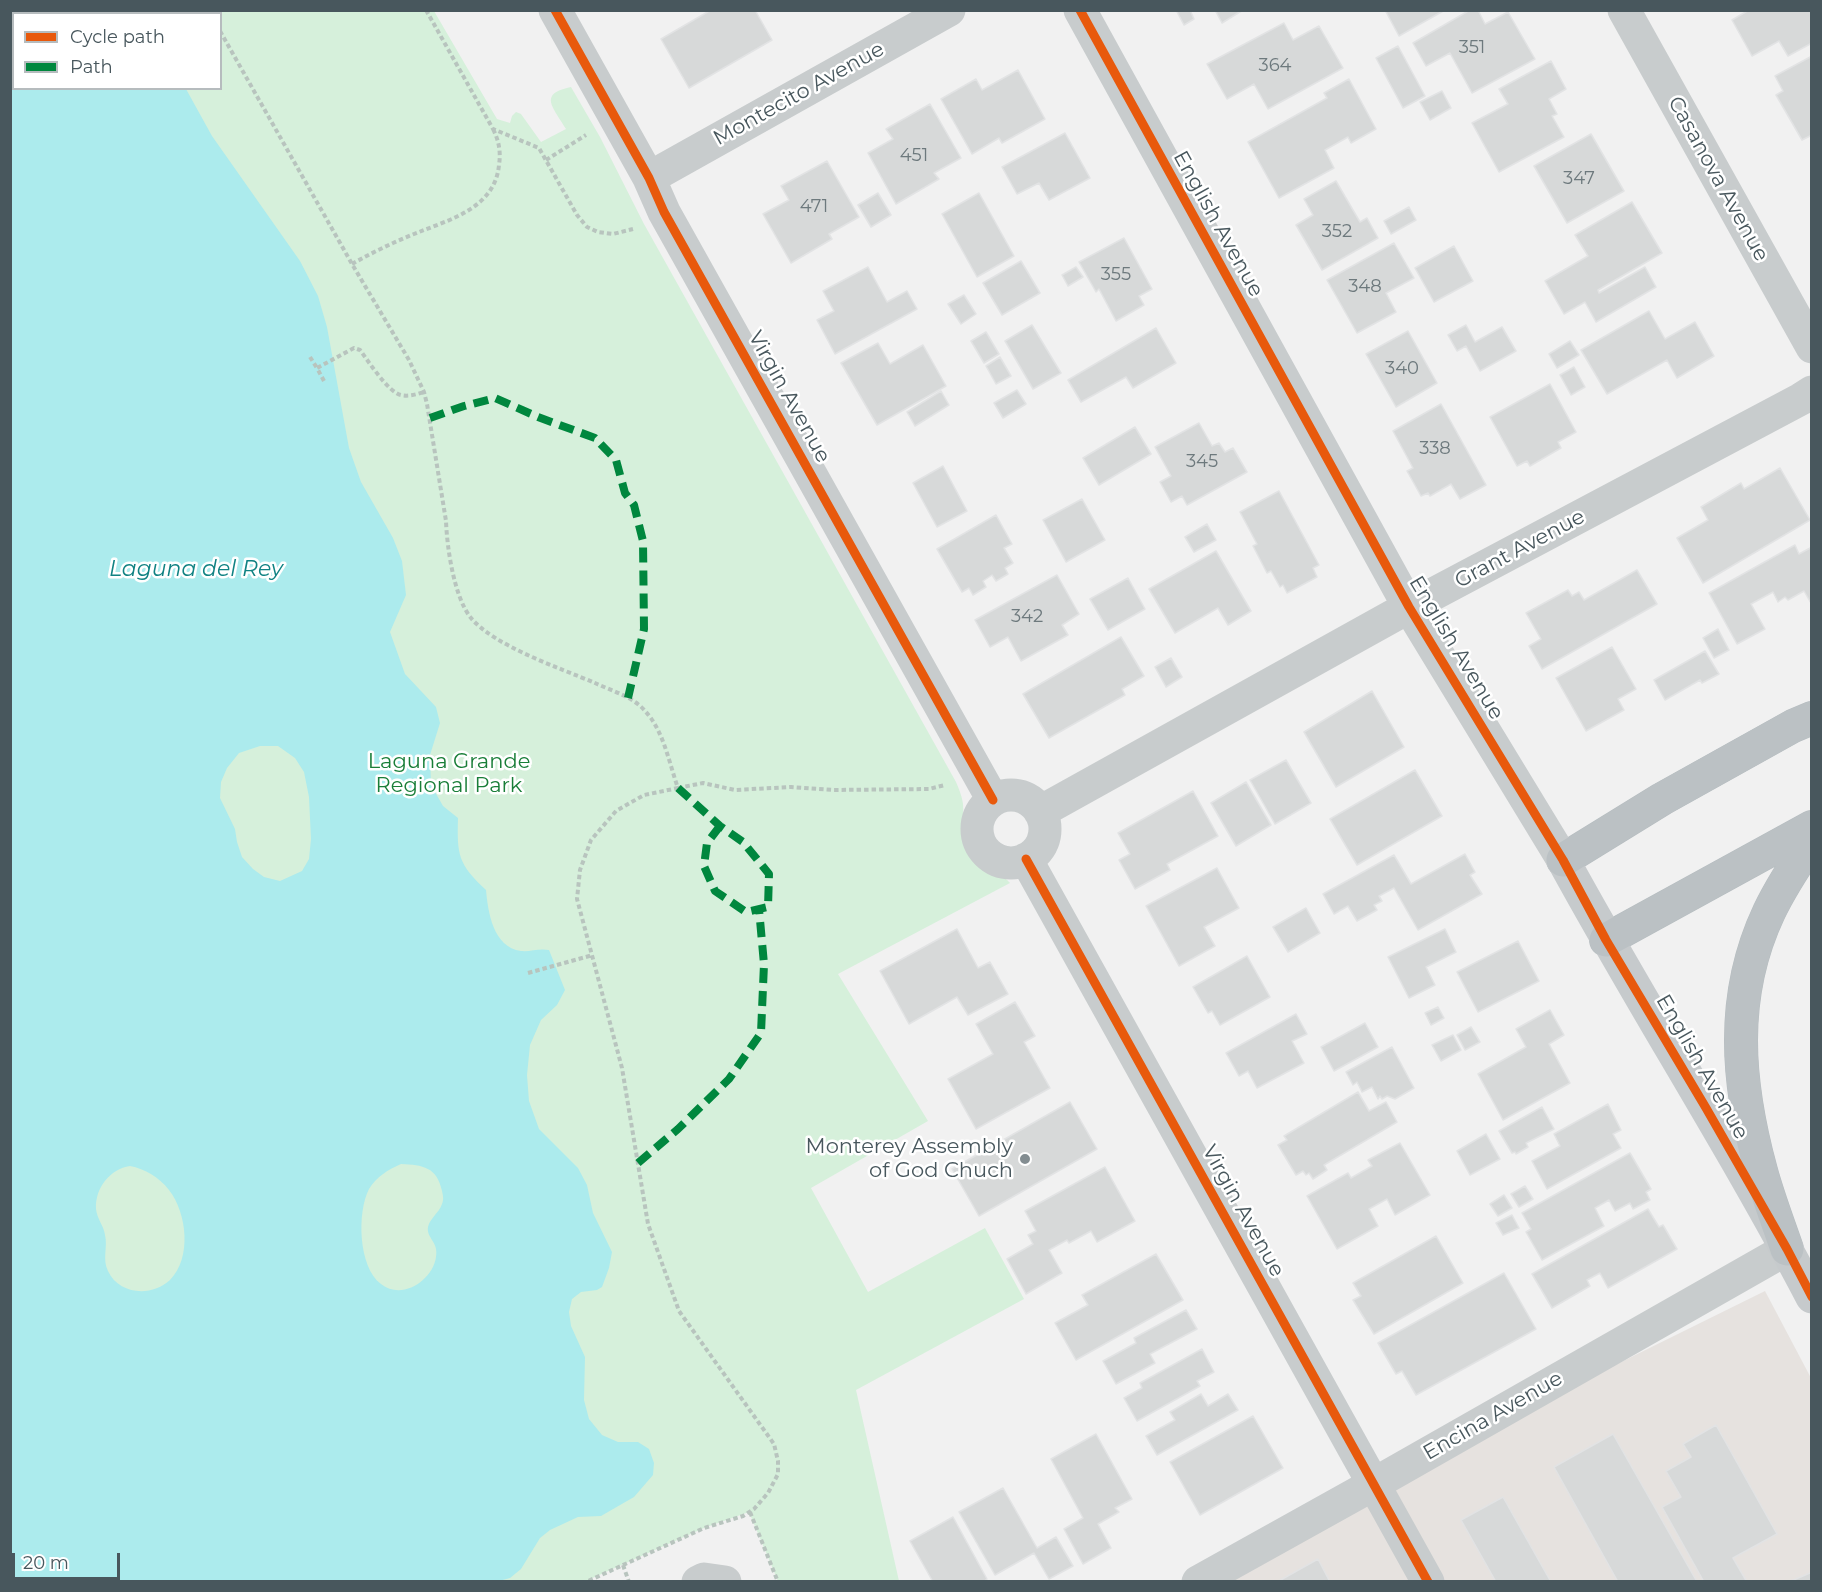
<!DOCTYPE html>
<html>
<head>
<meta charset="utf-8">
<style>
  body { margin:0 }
  #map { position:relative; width:1822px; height:1592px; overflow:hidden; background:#f1f1f1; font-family:Montserrat,sans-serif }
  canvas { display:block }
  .frame { position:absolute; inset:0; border:12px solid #48575d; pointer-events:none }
  .legend { position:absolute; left:12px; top:12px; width:210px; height:78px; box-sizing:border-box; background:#fff; border:2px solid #b6bcbe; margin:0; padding:8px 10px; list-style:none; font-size:18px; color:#48575d }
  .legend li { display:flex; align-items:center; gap:12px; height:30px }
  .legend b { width:30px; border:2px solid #b6bcbe }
  .scale { position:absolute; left:12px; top:1553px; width:108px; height:27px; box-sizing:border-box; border:3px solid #48575d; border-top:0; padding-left:8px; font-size:18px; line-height:21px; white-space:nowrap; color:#48575d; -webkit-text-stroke:4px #fff; paint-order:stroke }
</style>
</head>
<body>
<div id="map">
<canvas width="1822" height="1592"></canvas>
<div class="frame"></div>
<ul class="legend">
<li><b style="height:8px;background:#e8590c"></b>Cycle path</li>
<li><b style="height:8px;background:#00873e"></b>Path</li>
</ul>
<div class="scale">20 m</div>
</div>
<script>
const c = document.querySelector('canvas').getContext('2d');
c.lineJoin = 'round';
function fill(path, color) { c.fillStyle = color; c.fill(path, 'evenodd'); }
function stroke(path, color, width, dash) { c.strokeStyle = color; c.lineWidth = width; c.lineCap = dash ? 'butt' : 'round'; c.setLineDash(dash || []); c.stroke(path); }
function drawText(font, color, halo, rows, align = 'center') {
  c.font = font + ' Montserrat,sans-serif'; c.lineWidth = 5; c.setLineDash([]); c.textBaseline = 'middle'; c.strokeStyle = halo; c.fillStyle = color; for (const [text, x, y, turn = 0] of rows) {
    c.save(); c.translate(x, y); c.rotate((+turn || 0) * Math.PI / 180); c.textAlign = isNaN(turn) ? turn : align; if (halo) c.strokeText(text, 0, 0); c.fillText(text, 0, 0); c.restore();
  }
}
fill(new Path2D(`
  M1765 1291 1811 1378V1581L1198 1582 1374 1484Z`), '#e6e2df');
fill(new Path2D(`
  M11 11H434L497 119 510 123 512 116 516 112 521 114 541 142 566 129C554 108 537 94 571 87L600 137 644 224 956 782C959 789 962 796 963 804 964 816 961 830 965 842 973 861 997 868 1010 883L838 974 928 1121 811 1188 868 1292 985 1228 1024 1299 856 1390 899 1581H778L749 1512 704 1528 586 1581 11 1582ZM14 14H220V88H14Z`), '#d6f0db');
fill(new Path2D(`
  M11 10 116 11 119 13 14 14V88L186 89 212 136 300 261 318 296 327 327 349 448 361 482 393 538 402 561 406 595 390 632 405 674 436 707 440 723 430 755 431 785 443 806 458 818C457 855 458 864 486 890 488 912 493 947 521 951 530 952 539 948 549 950L565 990 557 1005 541 1020 530 1045 527 1075 529 1101 539 1129 578 1168 587 1185 593 1213 612 1252 609 1268 602 1287 597 1290 581 1292 572 1299 569 1312 571 1326 585 1357 584 1400 589 1419 602 1435 618 1442H638L649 1449 654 1463 653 1475 634 1497 601 1516 578 1517 550 1530 540 1538 521 1569 510 1578 499 1581H11ZM260 746H278L295 758 304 772 309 797 311 839 309 859 302 871 280 881 264 877 253 869 242 857 237 842 235 829 220 798 221 782 227 768 239 753ZM401 1164C423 1165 437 1167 442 1191 443 1196 444 1199 442 1204 439 1213 430 1218 428 1227 426 1238 439 1242 436 1257 433 1280 402 1301 381 1284 358 1267 357 1212 369 1189 377 1176 388 1170 401 1164ZM130 1166C145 1169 159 1177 169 1190 187 1213 192 1258 170 1280 152 1297 119 1295 108 1271 102 1259 108 1247 105 1235 104 1226 97 1219 96 1209 95 1188 110 1169 130 1166Z`), '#acebed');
const building = new Path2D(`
  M711 10H755L772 40 689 88 661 39Z
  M1176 10H1190L1194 19 1184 25Z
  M1215 10H1243L1222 23Z
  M1385 10H1445L1399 36Z
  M1470 10H1478L1485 24 1508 12 1535 59 1472 93 1450 53 1426 66 1413 43Z
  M1749 10H1812V43L1788 56 1779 41 1752 56 1732 20Z
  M1284 23 1293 40 1319 26 1343 68 1268 109 1254 84 1227 99 1207 64Z
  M1398 46 1425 96 1403 108 1376 58Z
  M1812 56V135L1802 140 1776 95 1783 91 1775 76Z
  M1551 61 1566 89 1549 99 1557 114 1552 116 1564 137 1499 172 1472 123 1508 104 1499 89Z
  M1018 70 1045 119 1002 143 999 138 972 154 941 99 976 79 982 90Z
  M1349 79 1376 129 1351 143 1348 137 1325 150 1334 168 1279 198 1248 142 1327 98 1324 93Z
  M1442 91 1451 108 1430 120 1420 102Z
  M930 104 961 158 934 173 939 179 896 204 868 153 893 139 886 129Z
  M1065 133 1090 178 1049 200 1039 183 1017 194 1002 167Z
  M1591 134 1624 191 1567 223 1534 166Z
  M827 161 859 217 829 234 832 239 791 263 763 214 789 200 781 186Z
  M1336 181 1360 222 1367 218 1378 238 1322 270 1296 225 1313 215 1304 199Z
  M878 193 891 215 871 227 858 205Z
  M979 193 1014 256 977 277 942 214Z
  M1632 202 1662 253 1598 290 1599 293 1645 267 1656 287 1596 322 1585 302 1564 314 1545 281 1588 256 1575 235Z
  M1409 207 1416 220 1391 234 1384 221Z
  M1124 238 1152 289 1139 296 1144 305 1116 321 1099 289 1096 292 1079 262Z
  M1394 243 1414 278 1386 293 1396 312 1357 333 1327 280Z
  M1454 246 1473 281 1434 302 1415 268Z
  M1021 261 1040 293 1002 315 983 283Z
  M868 267 887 302 907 291 917 309 835 354 817 320 834 311 823 291Z
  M1076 267 1083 277 1068 286 1062 275Z
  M964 295 976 314 961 324 948 304Z
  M1649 311 1665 339 1695 322 1714 356 1677 378 1667 360 1607 394 1581 350Z
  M1032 325 1061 373 1033 389 1005 341Z
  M1466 325 1475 342 1502 327 1516 351 1480 371 1466 346 1457 351 1448 335Z
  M1156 328 1176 363 1133 388 1126 377 1081 402 1068 380Z
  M1408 331 1437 383 1396 407 1366 354Z
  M986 332 999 354 984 363 971 341Z
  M1570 341 1579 355 1557 368 1549 354Z
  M878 343 890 364 923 345 946 386 877 425 841 363Z
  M1000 357 1011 376 996 384 986 366Z
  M1574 367 1585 387 1571 395 1560 375Z
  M1550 384 1576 432 1558 442 1561 448 1530 466 1527 461 1517 466 1490 417Z
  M1017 390 1026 404 1003 418 994 403Z
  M941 391 949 405 915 426 907 412Z
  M1441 404 1486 485 1460 499 1451 484 1430 496 1428 493 1421 496 1407 471 1413 468 1393 431Z
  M1199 423 1212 446 1219 443 1225 452 1233 448 1247 472 1187 505 1182 496 1171 502 1160 482 1171 476 1155 447Z
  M1135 427 1151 454 1099 485 1083 458Z
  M943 466 967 511 937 527 913 483Z
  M1780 468 1810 520 1703 583 1677 538 1708 520 1701 507 1741 483 1744 489Z
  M1279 491 1319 565 1313 568 1317 577 1287 593 1283 585 1280 587 1271 571 1267 573 1253 546 1257 544 1240 512Z
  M1082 499 1105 540 1066 562 1043 520Z
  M996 515 1012 544 1004 548 1013 563 1005 568 1008 574 996 581 992 575 983 581 986 587 973 595 969 588 962 592 937 549Z
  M1207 524 1216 540 1194 552 1185 537Z
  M1795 545 1799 554 1812 547V605L1804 591 1788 600 1785 597 1778 602 1773 592 1751 604 1765 629 1737 644 1709 593Z
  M1216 551 1251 611 1228 625 1218 608 1175 633 1149 589Z
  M1637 570 1657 604 1542 669 1529 646 1541 639 1526 613 1568 590 1572 596 1579 592 1584 600Z
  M1057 575 1079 614 1062 625 1068 635 1021 661 1008 637 990 647 975 620Z
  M1128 578 1145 609 1108 630 1090 599Z
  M1718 629 1729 650 1714 658 1703 638Z
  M1121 637 1144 676 1122 689 1125 695 1049 738 1023 694Z
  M1612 647 1636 689 1618 699 1624 710 1586 731 1556 678Z
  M1705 651 1719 674 1702 683 1700 680 1665 700 1654 680Z
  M1171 658 1182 677 1166 687 1155 667Z
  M1372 691 1404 747 1336 787 1304 732Z
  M1286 760 1311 803 1275 824 1250 780Z
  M1415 770 1442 816 1357 865 1330 819Z
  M1246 782 1271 825 1236 846 1211 803Z
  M1193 791 1218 836 1167 864 1170 870 1135 889 1119 860 1130 854 1118 833Z
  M1465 854 1475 872 1470 875 1482 894 1418 930 1394 888 1379 896 1382 901 1374 905 1377 910 1357 921 1348 906 1334 914 1323 894 1394 855 1411 884Z
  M1217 868 1239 908 1204 927 1215 946 1179 966 1146 906Z
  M1306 908 1320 933 1288 952 1273 927Z
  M957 929 978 968 990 962 1008 994 968 1015 957 997 909 1024 880 971Z
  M1445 929 1456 952 1426 967 1435 985 1409 998 1388 957Z
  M1518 941 1539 981 1478 1012 1457 972Z
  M1247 956 1270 997 1220 1025 1212 1011 1208 1013 1193 987Z
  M1015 1002 1035 1036 1024 1042 1050 1088 976 1129 948 1079 993 1054 976 1024Z
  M1438 1007 1444 1018 1431 1025 1425 1013Z
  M1550 1010 1564 1035 1549 1044 1570 1083 1503 1120 1478 1074 1526 1047 1516 1029Z
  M1296 1014 1307 1034 1292 1041 1304 1063 1257 1088 1248 1071 1239 1076 1226 1053Z
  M1365 1023 1378 1047 1334 1071 1321 1047Z
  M1471 1027 1480 1042 1465 1050 1457 1035Z
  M1453 1035 1461 1050 1441 1061 1432 1045Z
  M1392 1047 1414 1088 1395 1099 1387 1096 1382 1099 1380 1096 1378 1099 1372 1087 1362 1092 1357 1082 1353 1085 1346 1072Z
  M1358 1092 1369 1111 1386 1102 1397 1122 1324 1165 1327 1170 1313 1179 1309 1173 1306 1175 1303 1171 1296 1175 1278 1145 1287 1140 1284 1136Z
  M1070 1102 1097 1149 979 1216 952 1169Z
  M1608 1104 1621 1130 1613 1134 1621 1148 1547 1189 1532 1161 1560 1146 1554 1134Z
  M1542 1107 1554 1129 1526 1143 1528 1147 1516 1154 1515 1152 1512 1153 1499 1131Z
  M1486 1134 1500 1159 1470 1175 1457 1151Z
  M1400 1143 1430 1195 1395 1215 1387 1199 1369 1209 1378 1226 1337 1249 1307 1196 1348 1173 1351 1178 1372 1166 1368 1160Z
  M1630 1153 1651 1189 1646 1192 1650 1200 1633 1209 1630 1203 1615 1211 1609 1200 1595 1208 1604 1226 1542 1260 1526 1232 1531 1229 1522 1213Z
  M1105 1167 1135 1221 1097 1242 1091 1231 1069 1243 1067 1240 1049 1250 1062 1273 1026 1294 1007 1259 1033 1244 1028 1235 1036 1231 1025 1211Z
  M1525 1186 1533 1199 1519 1207 1511 1194Z
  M1504 1195 1512 1208 1498 1216 1490 1204Z
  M1648 1209 1659 1227 1663 1225 1677 1249 1608 1288 1600 1273 1587 1280 1590 1286 1552 1308 1532 1274Z
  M1512 1215 1519 1228 1503 1235 1496 1223Z
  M1436 1236 1463 1283 1374 1334 1353 1300 1361 1296 1353 1283Z
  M1156 1254 1183 1300 1076 1360 1055 1323 1088 1305 1082 1295Z
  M1504 1273 1536 1329 1416 1395 1402 1371 1396 1374 1378 1343Z
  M1186 1310 1197 1329 1150 1354 1155 1363 1116 1384 1103 1361 1136 1343 1134 1338Z
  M1202 1349 1214 1372 1197 1381 1200 1386 1137 1421 1124 1398 1142 1388 1140 1383Z
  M1201 1394 1208 1406 1228 1394 1238 1410 1157 1455 1146 1436 1175 1420 1170 1412Z
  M1253 1416 1283 1468 1200 1515 1170 1462Z
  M1716 1425 1777 1534 1733 1558 1747 1582H1704L1662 1507 1681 1497 1666 1471 1691 1457 1683 1444Z
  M1096 1434 1132 1499 1115 1508 1119 1512 1098 1524 1111 1548 1083 1564 1064 1529 1083 1518 1051 1459Z
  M1613 1434 1696 1580 1694 1582H1618L1554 1467Z
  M1003 1488 1037 1548 1056 1537 1073 1566 1049 1579 1034 1553 995 1575 959 1512Z
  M1503 1497 1551 1582H1496L1461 1520Z
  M953 1517 987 1579 983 1582H933L910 1541Z
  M1318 1559 1330 1582H1277Z
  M1812 1572V1582H1789Z`);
fill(building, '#d7d9d9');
stroke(building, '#e2e3e4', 1.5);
const highway = new Path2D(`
  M1563 860 1662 799 1793 726 1812 718
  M1606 940 1812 827
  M1787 1249C1778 1223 1768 1197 1761 1171 1737 1083 1729 997 1769 912 1781 887 1796 864 1812 841`);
stroke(highway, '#b6bdc0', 34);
stroke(new Path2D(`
  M210 10 211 14
  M426 10 493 129 539 148 577 215 587 227 598 232 613 234 633 229
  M220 31 352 264 409 360 424 392 427 404 446 521C447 548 454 597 471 618 494 646 560 668 595 683 612 691 634 697 646 712 664 732 669 763 678 788L644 795 616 811 591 840 580 870 577 899 622 1068 648 1224 679 1311 774 1444 778 1461V1474L768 1493 754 1509 743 1516 704 1528 586 1582
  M546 160 586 135
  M352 264C373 252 396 241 419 232 452 219 495 207 499 165 501 152 499 141 493 129
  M310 357 317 368
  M324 381 317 368 354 348 360 350C369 362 388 392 401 395 409 397 417 394 424 392
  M678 788 703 783 735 790 791 787 834 790 929 789 945 785
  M528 973 593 955
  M750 1512 778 1582
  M623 1565 629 1582`), '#b8c4be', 4, [4.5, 3]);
stroke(new Path2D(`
  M555 10 649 178 664 212 993 800
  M1080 10 1409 607 1563 860
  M1624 10 1812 347
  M649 178 949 10
  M977 829a34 34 0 1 1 68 0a34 34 0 1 1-68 0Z
  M1040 812 1409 607 1801 399 1812 392
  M1026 859 1428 1582
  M698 1582 704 1579 725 1582
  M1198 1582 1374 1484 1787 1249`), '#c8cccd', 33);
stroke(new Path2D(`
  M1563 860C1643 1007 1734 1148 1812 1297`), '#c6cacc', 33);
stroke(highway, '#bbc1c4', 33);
stroke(new Path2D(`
  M430 418 464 406 495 398 538 417 595 438 616 460 625 493 634 505 643 541 644 629 628 698
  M678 788 720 826 743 842 769 874 768 907 746 912 715 891 704 866 707 843 720 826
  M638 1163 678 1129 729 1079 761 1033 764 964 759 909`), '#00873e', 8, [15, 8]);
stroke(new Path2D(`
  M555 10 649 178 664 212 993 800
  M1080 10 1409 607 1563 860 1606 940 1706 1108 1787 1249 1812 1297
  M1026 859 1428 1582`), '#e8590c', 9);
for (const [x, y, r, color] of [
  [1025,1159,6,"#838d91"]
]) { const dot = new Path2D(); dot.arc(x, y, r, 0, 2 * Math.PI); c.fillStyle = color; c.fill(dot); stroke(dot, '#fff', 2); }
drawText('18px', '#6d797d', null, [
  ["351",1472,48],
  ["364",1275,66],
  ["451",914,156],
  ["347",1579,179],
  ["471",814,207],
  ["352",1337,232],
  ["355",1116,275],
  ["348",1365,287],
  ["340",1402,369],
  ["338",1435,449],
  ["345",1202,462],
  ["342",1027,617]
]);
drawText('21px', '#48575d', '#fff', [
  ["Montecito Avenue",799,94,-29],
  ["Casanova Avenue",1718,179,61],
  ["English Avenue",1218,224,61],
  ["Virgin Avenue",789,397,61],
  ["Grant Avenue",1520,549,-28],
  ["English Avenue",1456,648,59],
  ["English Avenue",1702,1067,60],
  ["Virgin Avenue",1243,1211,61],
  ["Encina Avenue",1493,1416,-30]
]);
drawText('21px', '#197e38', '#fff', [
  ["Laguna Grande",449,762],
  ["Regional Park",449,786]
]);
drawText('21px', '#48575d', '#fff', [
  ["Monterey Assembly",1013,1147],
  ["of God Chuch",1013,1171]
], 'right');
drawText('italic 22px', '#108283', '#fff', [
  ["Laguna del Rey",196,570]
]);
</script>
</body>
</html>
